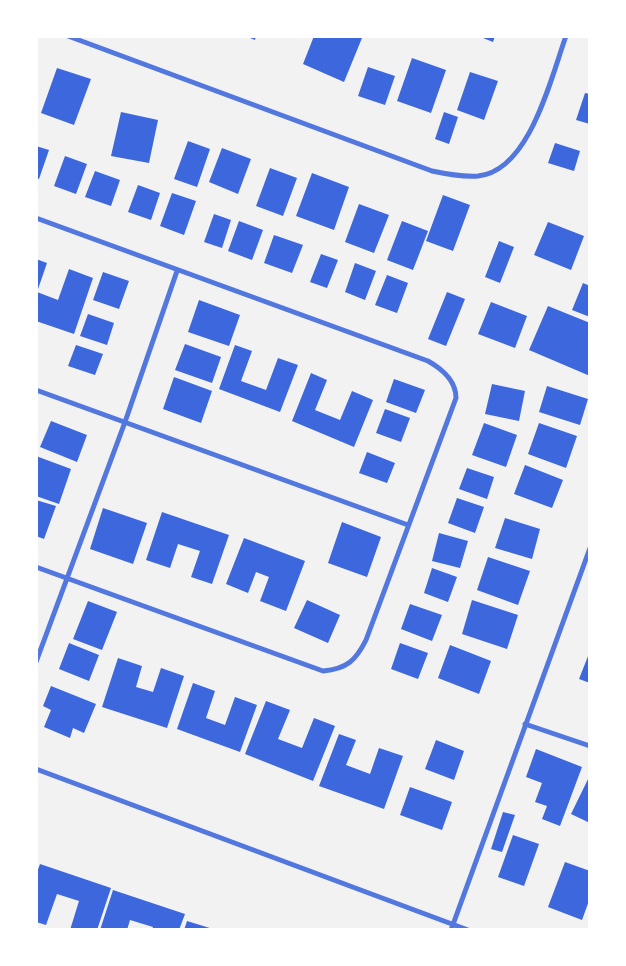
<!DOCTYPE html>
<html>
<head>
<meta charset="utf-8">
<style>
  body { margin:0 }
  #map { position:relative; width:626px; height:966px; overflow:hidden; background:#f2f2f2; font-family:"Space Grotesk",sans-serif }
  canvas { display:block }
  .frame { position:absolute; inset:0; border:38px solid #fff; pointer-events:none }
</style>
</head>
<body>
<div id="map">
<canvas width="626" height="966"></canvas>
<div class="frame"></div>
</div>
<script>
const c = document.querySelector('canvas').getContext('2d');
c.lineJoin = 'round';
function fill(path, color) { c.fillStyle = color; c.fill(path, 'evenodd'); }
function stroke(path, color, width, dash) { c.strokeStyle = color; c.lineWidth = width; c.lineCap = dash ? 'butt' : 'round'; c.setLineDash(dash || []); c.stroke(path); }
fill(new Path2D(`
  M245 36H256L255 40Z
  M314 36 362 38 344 82 303 64Z
  M478 36H495L493 42Z
  M412 58 446 70 431 113 397 101Z
  M368 67 395 76 385 105 358 96Z
  M57 68 91 79 74 125 41 113Z
  M470 72 498 81 484 120 457 110Z
  M585 93 590 94V124L576 120Z
  M121 112 158 120 149 163 111 156Z
  M444 112 458 117 449 144 435 139Z
  M188 141 210 149 197 187 174 179Z
  M555 143 580 151 574 171 548 163Z
  M36 146 49 150 39 179 36 178Z
  M222 148 251 159 238 194 209 182Z
  M65 156 87 164 76 194 54 186Z
  M270 168 297 178 283 216 256 206Z
  M95 171 120 180 111 206 85 197Z
  M312 173 349 187 334 230 296 216Z
  M138 185 160 193 151 220 128 212Z
  M172 193 196 201 184 235 160 226Z
  M443 195 470 205 453 251 426 241Z
  M359 204 389 215 374 253 345 242Z
  M214 214 231 220 222 248 204 242Z
  M239 221 263 230 252 260 228 251Z
  M402 221 428 231 413 270 387 260Z
  M548 222 584 236 571 270 534 255Z
  M274 235 303 245 292 273 264 263Z
  M499 241 514 247 500 283 485 277Z
  M321 254 338 260 327 288 310 282Z
  M36 259 47 263 37 292 58 300 69 269 93 278 74 334 36 321Z
  M355 263 376 271 365 300 345 292Z
  M103 272 129 281 119 309 93 300Z
  M387 275 408 283 397 313 375 305Z
  M583 283 590 286V317L572 310Z
  M447 292 465 299 446 346 428 339Z
  M199 300 240 315 229 346 188 332Z
  M491 302 527 316 515 348 478 334Z
  M548 306 590 323V376L529 350Z
  M88 314 114 323 107 345 80 336Z
  M185 344 221 357 212 383 175 370Z
  M76 345 103 354 95 375 68 366Z
  M235 345 252 351 241 381 266 390 278 358 298 365 280 412 219 389Z
  M311 373 327 380 315 410 340 420 352 391 373 400 354 447 292 421Z
  M174 377 212 391 201 423 163 409Z
  M394 379 425 390 416 413 386 402Z
  M492 384 525 391 519 421 485 414Z
  M547 386 588 399 580 425 539 412Z
  M385 409 410 418 401 442 376 433Z
  M51 421 87 435 77 462 40 447Z
  M484 423 517 435 506 467 472 455Z
  M539 423 577 436 566 468 528 454Z
  M367 452 395 463 387 483 359 473Z
  M36 456 71 469 59 504 36 496Z
  M525 465 563 480 552 508 514 494Z
  M467 468 494 477 487 499 459 489Z
  M457 498 484 507 475 533 448 523Z
  M36 500 56 506 44 539 36 536Z
  M103 508 147 523 133 564 90 549Z
  M162 512 229 535 212 584 191 577 200 551 178 544 170 568 146 560Z
  M505 518 540 529 532 559 495 548Z
  M342 522 381 537 367 577 328 563Z
  M439 533 468 541 460 568 432 561Z
  M244 538 305 561 286 611 260 601 269 577 256 572 248 593 226 584Z
  M488 557 530 571 518 605 477 590Z
  M432 568 457 577 448 602 424 593Z
  M307 600 340 615 328 643 294 628Z
  M472 600 518 615 507 649 462 634Z
  M88 601 117 612 102 650 73 639Z
  M410 604 442 615 432 641 401 629Z
  M69 643 99 655 89 681 59 669Z
  M400 643 428 653 418 679 391 669Z
  M450 645 491 661 479 694 438 678Z
  M590 651V683L579 679Z
  M118 658 142 666 136 687 153 692 161 668 184 676 167 728 102 707Z
  M193 683 215 691 206 718 225 725 235 697 257 705 240 752 177 729Z
  M51 686 96 704 84 733 73 728 70 738 44 727 51 710 43 706Z
  M266 701 290 710 278 739 302 748 314 718 335 726 313 781 245 754Z
  M339 734 356 740 346 765 370 774 379 748 403 756 384 809 319 786Z
  M436 740 464 751 454 780 425 769Z
  M536 749 582 767 560 826 542 819 547 806 535 802 542 783 526 777Z
  M590 775V823L571 814Z
  M410 787 452 802 442 830 400 815Z
  M503 812 515 815 502 852 491 849Z
  M513 835 539 844 524 886 498 877Z
  M565 862 590 871V898L582 920 548 907Z
  M40 864 111 888 97 930H70L79 901 57 894 46 925 36 922V875Z
  M113 890 185 914 179 930H152L153 927 130 920 127 930H100Z
  M187 921 213 929V930H184Z`), '#3d67dc');
stroke(new Path2D(`
  M68 36 432 171C446 174 463 177 478 176 530 171 551 77 566 36
  M36 218 428 361C442 369 456 380 456 398L366 640C356 660 347 669 323 671L36 567
  M36 390 408 525
  M36 662 125 422 177 271
  M525 724 590 746
  M36 769 468 930
  M451 930 590 548`), '#5277de', 5);
</script>
</body>
</html>
